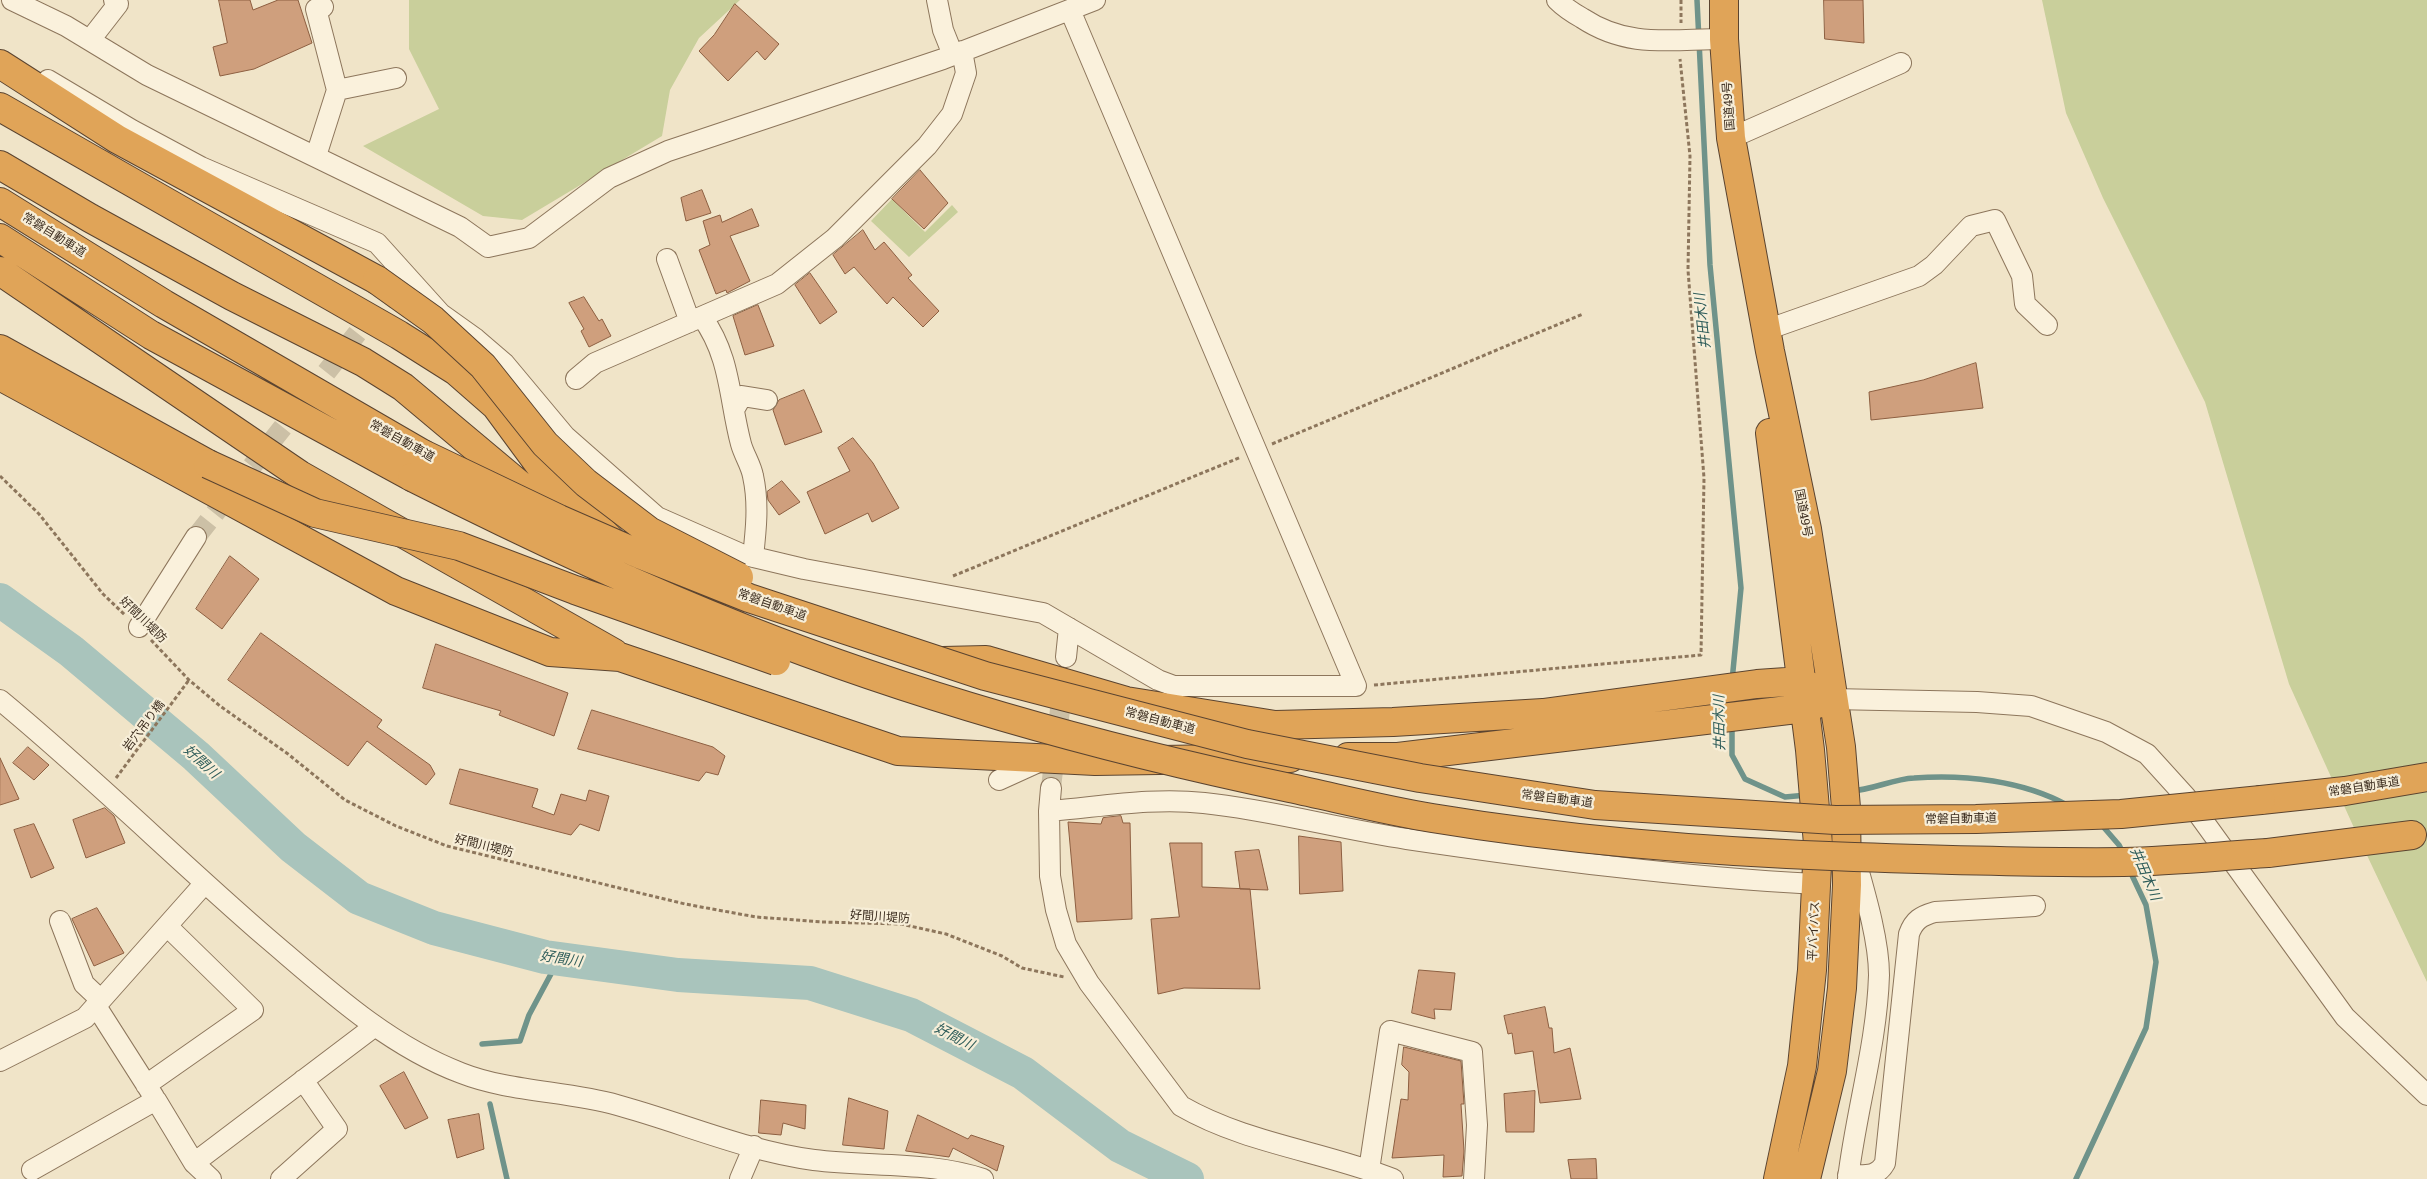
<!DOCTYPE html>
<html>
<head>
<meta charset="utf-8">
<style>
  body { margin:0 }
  canvas { display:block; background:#f0e4c8 }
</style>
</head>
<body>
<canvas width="2427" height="1179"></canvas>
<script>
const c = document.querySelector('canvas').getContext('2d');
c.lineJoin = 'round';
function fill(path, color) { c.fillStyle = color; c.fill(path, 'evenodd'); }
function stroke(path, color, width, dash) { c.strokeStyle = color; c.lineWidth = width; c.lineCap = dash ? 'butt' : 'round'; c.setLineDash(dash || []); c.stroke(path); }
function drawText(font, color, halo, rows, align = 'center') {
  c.font = font + ' Literata,"Noto Sans JP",serif'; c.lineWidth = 4.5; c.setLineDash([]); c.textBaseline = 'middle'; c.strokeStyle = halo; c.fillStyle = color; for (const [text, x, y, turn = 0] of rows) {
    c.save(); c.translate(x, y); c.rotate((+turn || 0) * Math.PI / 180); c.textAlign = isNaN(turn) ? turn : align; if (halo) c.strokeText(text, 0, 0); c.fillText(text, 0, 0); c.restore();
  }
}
fill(new Path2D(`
  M409 0H740L699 38 670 90 662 136 522 220 483 216 363 146 439 109 409 49Z
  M2042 0H2427V982L2355 830 2289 684 2205 402 2103 198 2066 113Z
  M892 199 925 232 952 205 958 212 909 257 871 221Z`), '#c9cf9b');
stroke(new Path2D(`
  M1697 0 1710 265 1741 588 1732 681
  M1732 725V755L1745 779 1785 797 1807 795
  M1851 791C1872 790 1893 779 1914 778 1965 774 2023 781 2067 805
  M2100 823 2119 845 2123 853
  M482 1044 520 1041 529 1015 559 959
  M490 1104 507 1179
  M2076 1179 2146 1028 2156 962 2146 905 2129 869`), '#6f938a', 5.5);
stroke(new Path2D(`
  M0 600 71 651 196 756 293 847 359 898 434 928 545 957 678 975 810 983 911 1015 1023 1073 1120 1146 1187 1179`), '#a9c4bc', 34);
const building = new Path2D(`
  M219 0H250L253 10 278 0H298L312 43 254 69 220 76 213 47 227 43Z
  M1824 0H1863L1864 43 1825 39Z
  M735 4 779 44 765 60 757 51 728 81 699 51 714 35Z
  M920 170 948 203 924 229 892 199Z
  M702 190 711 213 686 221 681 198Z
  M752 209 759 226 730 236 750 281 727 293 726 290 716 294 699 250 710 245 703 221 720 215 722 222Z
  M863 230 875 250 884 242 912 275 908 278 939 311 923 327 893 297 887 304 854 267 845 274 833 255Z
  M810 273 837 312 820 324 795 285Z
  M584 297 599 321 602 319 611 336 589 347 581 331 584 329 569 303Z
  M758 305 774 346 745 355 733 316Z
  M1976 363 1983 408 1871 420 1869 392 1923 380Z
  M804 390 822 432 785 445 773 410 779 400Z
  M853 438 873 463 899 508 872 522 868 513 825 534 807 492 850 471 838 448Z
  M782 481 800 502 779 515 768 500 767 492Z
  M230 556 259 579 222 629 196 609Z
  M261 633 382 720 377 727 430 765 435 774 426 785 367 741 348 766 228 680Z
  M436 644 568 693 554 736 499 715 501 711 423 688Z
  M592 710 713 747 725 756 718 775 706 772 699 781 578 749Z
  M28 747 49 765 34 780 13 763Z
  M0 758 19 799 0 805Z
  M460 769 538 789 532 807 554 815 561 794 586 801 589 790 609 796 599 831 580 824 571 835 450 804Z
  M105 808 114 816 125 843 86 858 73 820Z
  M1121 816 1123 823H1130L1132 919 1077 922 1068 822 1101 824 1103 818Z
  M34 824 54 868 31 878 14 830Z
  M1299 836 1341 842 1343 891 1300 894Z
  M1170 843H1202V887L1250 889 1260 989 1184 988 1158 994 1151 919 1179 917Z
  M1259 850 1268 890 1240 889 1235 852Z
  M97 908 124 953 94 966 72 919Z
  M1419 970 1455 973 1451 1010 1434 1009 1435 1019 1412 1013Z
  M1545 1007 1549 1028H1552L1554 1053 1570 1048 1581 1099 1540 1103 1533 1051 1515 1054 1512 1033 1508 1034 1504 1016Z
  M1404 1047 1461 1061 1464 1104H1461L1464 1151 1462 1176 1443 1177 1444 1155 1392 1158 1401 1099 1408 1100 1409 1072 1402 1065Z
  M404 1072 428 1118 405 1129 380 1086Z
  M1535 1091 1534 1132H1506L1504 1094Z
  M849 1098 888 1111 884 1149 843 1145Z
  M761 1100 806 1105 805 1129 783 1123 781 1135 759 1133Z
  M479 1114 484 1149 457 1158 448 1120Z
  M918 1115 968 1139 971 1135 1004 1146 997 1171 953 1148 949 1157 906 1151Z
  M1596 1159 1597 1179H1571L1568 1160Z`);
fill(building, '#cf9f7d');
stroke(building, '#8d5f41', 1);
stroke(new Path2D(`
  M196 537 397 283
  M1051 788 1063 683`), '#ccc0a6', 20, [20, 10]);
const minor = new Path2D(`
  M12 0 66 26 147 75 460 227 488 247 529 238 609 178 668 151 943 59 1095 0
  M937 0 943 30 953 55
  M1557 0C1564 7 1573 13 1582 18 1629 49 1671 39 1724 39
  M323 7 316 9 337 90
  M90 40 118 4 114 0
  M48 80 132 130 201 167 377 243 441 314 476 339 504 363 565 436 657 517 741 554 804 569 1043 613 1158 680 1174 686H1356L1070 10
  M1731 138 1901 63
  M316 156 337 90 396 78
  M667 259 690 322
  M702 317C731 357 729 399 741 444 744 455 751 465 753 476 759 503 756 530 753 557
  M1766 330 1919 276 1934 265 1971 226 1995 220 2022 276 2025 304 2047 325
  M576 379 595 363 777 284 835 238 927 146 952 114 966 73 962 51
  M735 408 742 396 767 400
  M139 627 196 537
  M1066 657 1069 628
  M1832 699 1977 702 2031 706 2106 732 2147 754 2186 797 2345 1017 2427 1095
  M0 700C92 776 177 860 267 938 327 989 387 1045 461 1073 509 1092 568 1091 617 1105 683 1123 746 1151 814 1160 869 1167 929 1161 983 1179
  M999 780 1043 760
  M1049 811 1051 788
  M60 921 84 984 101 1000
  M96 1006 154 1097
  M0 1061 85 1018 205 883
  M146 1085 253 1010 167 926
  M194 1163 375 1026
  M32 1170 156 1100 194 1163 211 1179
  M1369 1170 1390 1031 1472 1052 1477 1125 1474 1179
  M1848 1175C1864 1175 1877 1178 1885 1163L1909 934C1914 920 1921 916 1935 912L2035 906
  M281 1179 337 1129 303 1080
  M740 1179 754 1146
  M1393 1179C1323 1151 1247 1144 1181 1106L1089 983 1066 944 1056 910 1050 876 1049 811C1100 807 1153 797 1204 803 1272 810 1339 829 1407 839 1543 859 1679 877 1816 884
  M1848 1179C1856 1111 1877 1044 1879 975 1879 938 1863 887 1853 851`);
const highway = new Path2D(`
  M1724 0V39L1731 138 1770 351 1807 529 1841 747 1846 808 1847 885 1842 988 1832 1071 1806 1179
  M0 64 117 139 377 280
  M0 107 399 335 456 371 496 406 549 478 614 543
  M0 165 90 218 232 296 363 362 403 387 551 511
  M0 202 164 304 423 454
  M0 238 151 335 412 477
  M0 271 300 475 614 653
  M0 349 208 464
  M0 376 396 591 550 652 620 657 898 751 1095 761 1290 758
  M1770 433 1810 750 1818 844 1812 970 1802 1066 1778 1179
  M943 661 986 660 1126 701 1275 725 1393 722 1543 713 1757 684 1801 681 1832 699
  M1348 757H1398L1805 708 1832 699
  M2261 800 2345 791 2427 777
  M2268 853 2412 835`);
stroke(minor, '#8d765c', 22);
stroke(highway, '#5b4430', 30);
stroke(new Path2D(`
  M1681 0V23
  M1272 444 1583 314
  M0 476 39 514 103 594 125 615
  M953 576 1241 457
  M151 640 189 680 220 706 288 754 345 800 396 826 447 846 685 904 756 917 822 922 901 924 946 934 1002 956 1022 968 1064 977
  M1374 685 1701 655 1704 478 1688 270 1690 156 1680 59
  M116 778 189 680`), '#8d765c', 3, [4, 2.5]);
stroke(minor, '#faf1dc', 20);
stroke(highway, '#e0a458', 28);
const highwayBridge = new Path2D(`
  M377 280 433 320 483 366 545 444 586 483 649 531 739 577
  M423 454 559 519 639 554 749 598 985 676 1247 744 1420 778 1595 805 1835 820 1976 819 2121 814 2261 800
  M208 464 315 513 459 546 575 590 776 661
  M412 477C521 532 631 584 745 629 922 699 1104 749 1290 788 1337 798 1384 810 1432 818 1571 841 1713 852 1854 857 1944 860 2034 863 2124 862 2172 861 2220 856 2268 853`);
stroke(highwayBridge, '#5b4430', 30, []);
stroke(highwayBridge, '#e0a458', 28);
drawText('12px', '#3d2e20', '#f7eed8', [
  ["国道49号",1729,106,-94],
  ["常磐自動車道",54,235,32],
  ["常磐自動車道",402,441,29],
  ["国道49号",1803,513,79],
  ["常磐自動車道",772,605,19],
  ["好間川堤防",143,620,44],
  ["常磐自動車道",1160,721,15],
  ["岩穴吊り橋",144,726,-53],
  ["常磐自動車道",2364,787,-9],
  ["常磐自動車道",1557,799,7],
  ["常磐自動車道",1961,819,-1],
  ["好間川堤防",484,846,14],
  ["好間川堤防",880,917,4],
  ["平バイパス",1814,931,-87]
]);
drawText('italic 14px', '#2f5d5a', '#f7eed8', [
  ["井田木川",1703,321,-96],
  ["井田木川",1720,723,-91],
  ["好間川",201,762,42],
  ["井田木川",2145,874,67],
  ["好間川",561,959,9],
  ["好間川",954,1037,27]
]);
</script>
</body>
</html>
